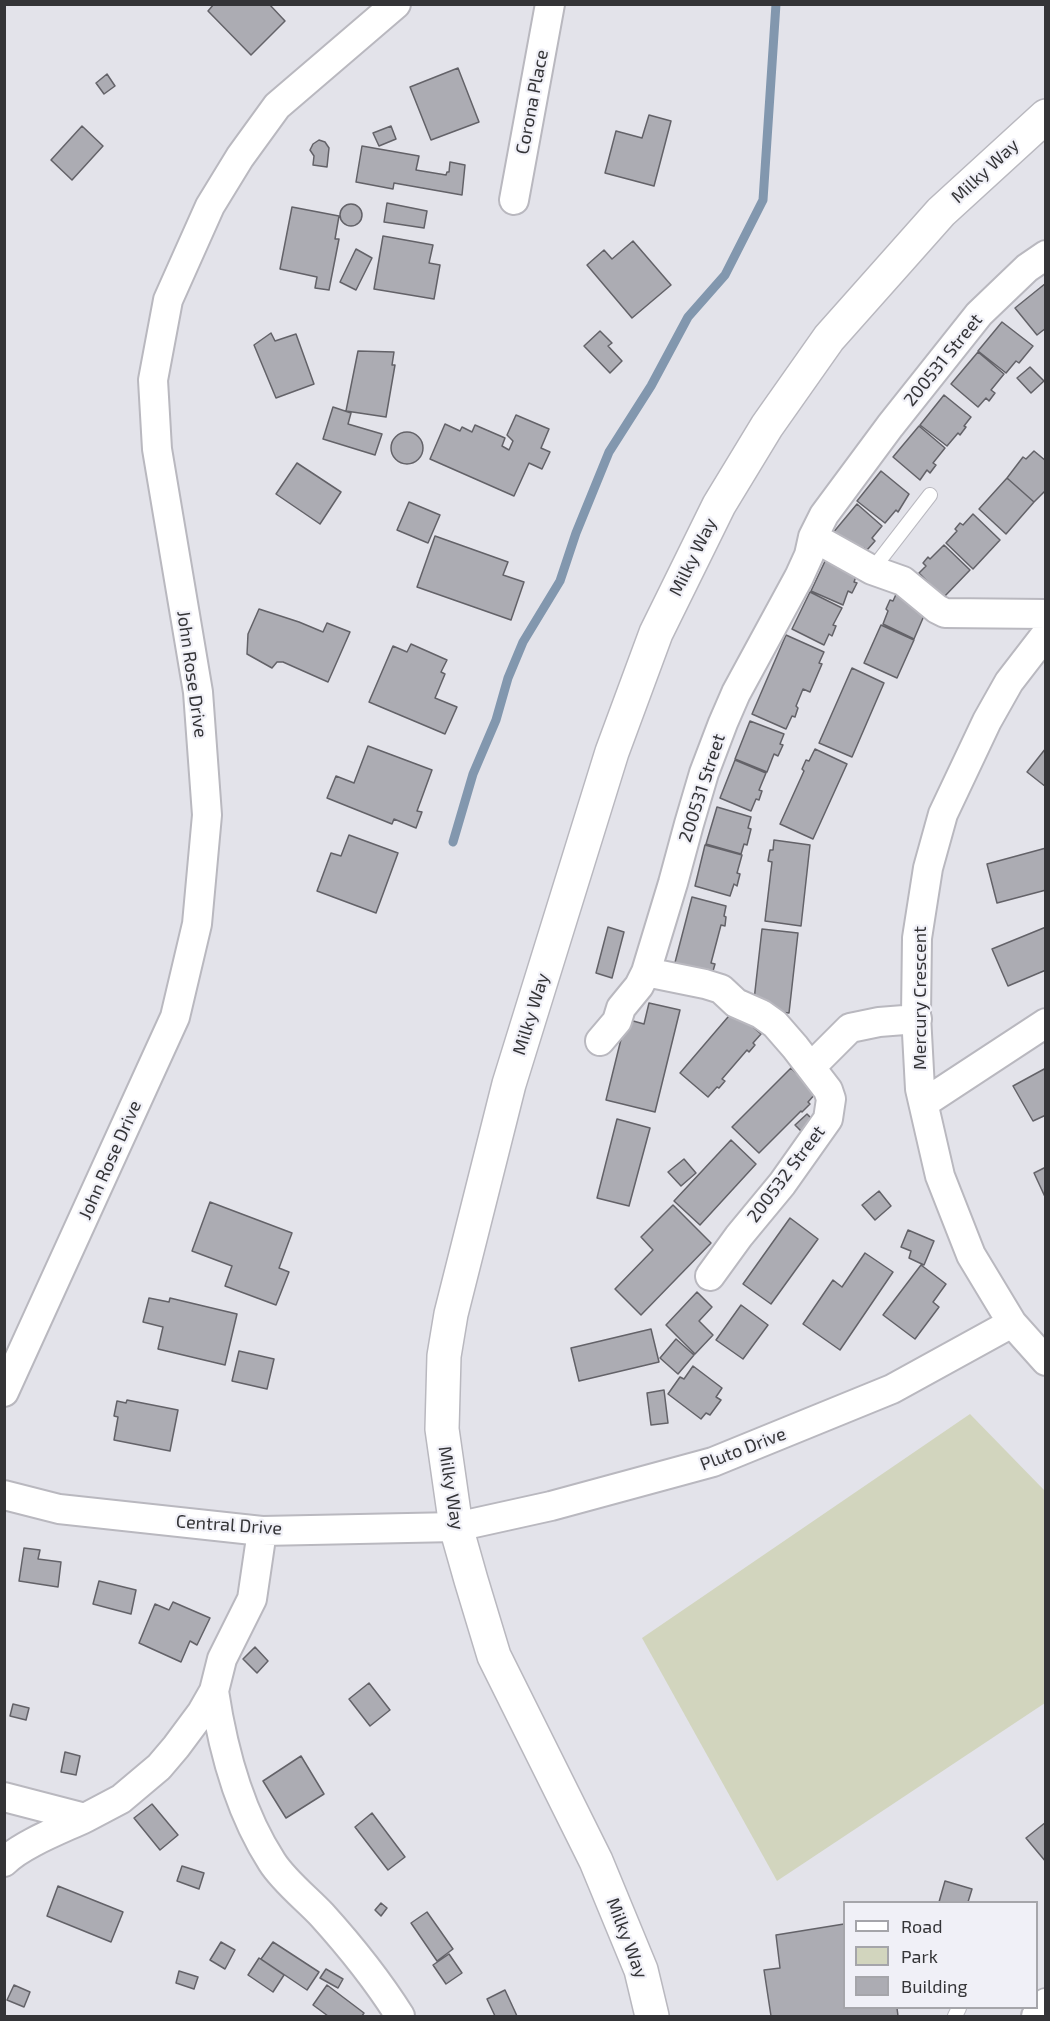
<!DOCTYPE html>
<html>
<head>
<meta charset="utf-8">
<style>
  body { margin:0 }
  #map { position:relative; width:1050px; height:2021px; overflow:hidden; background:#e3e3ea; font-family:"Exo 2",sans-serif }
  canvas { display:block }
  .frame { position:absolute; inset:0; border:6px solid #343437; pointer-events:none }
  .legend { position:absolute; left:843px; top:1901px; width:195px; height:108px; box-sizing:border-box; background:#f0f0f7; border:2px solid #a5a5aa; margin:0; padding:8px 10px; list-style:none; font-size:18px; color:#343437 }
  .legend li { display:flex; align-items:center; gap:12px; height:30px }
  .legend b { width:30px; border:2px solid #a5a5aa }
</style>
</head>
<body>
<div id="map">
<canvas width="1050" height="2021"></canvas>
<div class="frame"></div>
<ul class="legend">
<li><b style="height:8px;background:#fff"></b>Road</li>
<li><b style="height:16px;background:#d2d5be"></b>Park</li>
<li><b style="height:16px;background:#acacb3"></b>Building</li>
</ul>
</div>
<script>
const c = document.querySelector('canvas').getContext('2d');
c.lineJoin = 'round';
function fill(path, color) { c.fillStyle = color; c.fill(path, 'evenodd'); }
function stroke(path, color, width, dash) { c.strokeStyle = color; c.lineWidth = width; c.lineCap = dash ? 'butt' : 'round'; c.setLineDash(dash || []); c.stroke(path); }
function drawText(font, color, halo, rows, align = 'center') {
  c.font = font + ' "Exo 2",sans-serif'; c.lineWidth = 4.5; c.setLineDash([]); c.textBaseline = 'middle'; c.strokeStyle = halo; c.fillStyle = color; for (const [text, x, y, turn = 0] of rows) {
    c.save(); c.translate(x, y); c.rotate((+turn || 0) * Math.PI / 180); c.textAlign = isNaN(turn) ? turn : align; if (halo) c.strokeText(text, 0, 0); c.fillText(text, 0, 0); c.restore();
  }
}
fill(new Path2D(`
  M970 1414 1045 1491V1703L777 1881 642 1638Z`), '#d2d5be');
stroke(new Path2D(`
  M453 842 473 774 496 720 508 678 523 642 560 581 576 533 609 452 651 386 688 317 725 275 763 200 776 4`), '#8297ae', 9);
const building = new Path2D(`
  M214 4H269L285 21 251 55 208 11Z
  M458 68 479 122 431 140 410 87Z
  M107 74 115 86 104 94 96 83Z
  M649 115 671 121 654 186 605 173 616 131 642 138Z
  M82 126 103 146 72 180 51 160Z
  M391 126 396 139 379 146 373 133Z
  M319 140 325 142 329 148 327 167 313 165 314 156 310 150 313 144Z
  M362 146 419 156 416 170 446 175 447 172H449L450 162 465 165 462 195 394 183 393 189 356 182Z
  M387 203 427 211 424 228 384 222Z
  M340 215a11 11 0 1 1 22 0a11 11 0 1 1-22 0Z
  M292 207 339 216 335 239H339L329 290 315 288 317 277 280 269Z
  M383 236 433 245 429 263 440 265 434 299 374 289Z
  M633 241 671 285 632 318 587 265 604 250 612 259Z
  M356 249 372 258 356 290 340 282Z
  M1046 283V328L1037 335 1015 308Z
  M1002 322 1033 346 1019 363 1016 361 1006 373 978 351Z
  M600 331 612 343 608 346 622 361 610 373 584 346Z
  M271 333 275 341 296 334 314 384 276 398 254 345Z
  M358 351 394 352 392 365H395L386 417 346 411Z
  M978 352 1004 374 991 390 995 393 989 401 986 398 978 407 951 384Z
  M1030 367 1044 381 1031 393 1017 378Z
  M944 395 971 417 964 426 966 427 960 435 958 433 947 446 920 425Z
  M333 407 351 413 348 424 382 434 375 455 323 439Z
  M516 415 549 429 541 448 550 452 542 469 529 463 514 496 430 459 445 424 460 431 462 427 472 432 475 425 505 438 502 446 509 450 513 441 507 435Z
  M919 426 945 448 933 463 936 465 930 473 927 470 920 480 893 457Z
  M391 448a16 16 0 1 1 32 0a16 16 0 1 1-32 0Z
  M1034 451 1046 461V490L1034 502 1007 478 1023 457 1026 459Z
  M297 463 341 492 320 524 276 494Z
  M881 471 909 494 898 512 896 510 885 523 857 501Z
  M1007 478 1034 502 1006 534 979 509Z
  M409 502 440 515 428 543 397 530Z
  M857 504 882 526 872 538 875 541 867 550 864 548 858 556 832 534Z
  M973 514 1000 540 973 569 946 543 957 531 955 529 960 523 963 525Z
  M435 536 508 562 503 575 524 582 511 620 417 587Z
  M944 545 970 570 943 598 919 573 926 566 923 563 928 557 930 559Z
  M827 557 858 571 854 582 857 583 852 593 848 591 843 605 811 591Z
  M898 590 929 604 914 639 883 624 888 611 886 609 890 600 893 601Z
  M810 592 842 608 833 625 836 626 832 636 829 634 824 645 792 629Z
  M259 609 299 622 323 632 327 623 350 632 328 682 283 662H277L272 668 247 654 248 634Z
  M881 625 914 640 897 678 864 663Z
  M786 635 824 652 819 663 822 664 810 692 803 689 796 706 798 708 795 717 792 716 786 729 752 714Z
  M411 644 447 660 441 672 445 674 435 698 457 707 445 734 369 702 393 646 407 652Z
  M852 668 884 683 852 757 819 743Z
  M750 721 784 734 780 744 783 745 778 756 774 754 767 772 735 759Z
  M368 746 432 770 417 811 422 812 416 828 394 819 392 824 327 798 336 776 354 783Z
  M1046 748V787L1027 772Z
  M815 749 847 764 813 839 780 824 804 771 802 769 806 760 809 761Z
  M735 760 766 773 759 790 762 791 759 800 756 799 751 811 720 798Z
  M717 807 751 817 748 828 751 829 747 845 744 844 741 854 706 844Z
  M349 835 398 853 376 913 317 891 331 853 341 856Z
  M774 840 810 845 801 926 765 921 772 862 768 861 770 850H773Z
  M705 845 742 855 737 873 740 874 737 886 734 884 730 896 695 886Z
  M1046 848V890L997 903 987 864Z
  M692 897 726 906 724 916 726 917 725 926 721 925 711 963 715 964 713 971 710 970 706 983 672 974Z
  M608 927 624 932 612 978 596 973Z
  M1046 927V970L1008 986 992 949Z
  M762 929 798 933 789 1013 753 1009Z
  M649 1003 680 1010 655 1112 606 1100 626 1019 644 1024Z
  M734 1010 761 1034 753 1043 755 1045 749 1052 747 1050 722 1079 725 1081 719 1088 717 1087 708 1097 680 1073Z
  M791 1068 816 1093 808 1102 810 1104 802 1112 801 1111 759 1153 732 1127Z
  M1046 1068V1115L1033 1121 1013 1086Z
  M807 1114 819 1126 808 1138 795 1125Z
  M617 1119 650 1128 629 1206 597 1198Z
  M731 1140 756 1164 700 1225 674 1201Z
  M684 1159 696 1173 681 1186 668 1172Z
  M1046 1167V1199L1034 1173Z
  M879 1191 891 1206 875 1220 862 1205Z
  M210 1202 292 1233 279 1268 289 1272 276 1305 225 1286 232 1266 192 1251Z
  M673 1205 711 1243 641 1315 615 1289 653 1250 641 1237Z
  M790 1218 818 1239 771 1304 743 1284Z
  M908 1230 934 1241 924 1265 909 1258 911 1251 901 1247Z
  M865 1253 893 1272 840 1350 803 1324 833 1280 842 1287Z
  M921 1265 946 1284 933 1302 939 1307 915 1339 883 1315Z
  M697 1292 712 1307 699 1321 713 1335 695 1354 666 1325Z
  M149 1298 169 1302 170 1298 237 1314 225 1365 158 1349 163 1327 143 1322Z
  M741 1305 768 1325 743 1359 716 1340Z
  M651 1329 659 1362 579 1381 571 1348Z
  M676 1339 694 1355 678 1374 660 1358Z
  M239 1351 274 1359 267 1389 232 1381Z
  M693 1366 722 1388 716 1397 721 1400 710 1415 706 1413 701 1419 668 1394 680 1377 684 1379Z
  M664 1390 668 1423 651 1425 647 1393Z
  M127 1400 178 1410 170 1451 114 1440 118 1417 114 1416 117 1401 126 1403Z
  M24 1548 40 1550 38 1559 61 1562 58 1587 19 1581Z
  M99 1581 136 1590 131 1614 93 1604Z
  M173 1602 210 1618 197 1645 190 1641 181 1662 139 1643 155 1604 169 1610Z
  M255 1647 268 1661 257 1673 243 1659Z
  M369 1683 390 1710 370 1726 349 1699Z
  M13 1704 29 1708 26 1720 10 1716Z
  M65 1752 80 1756 76 1775 61 1772Z
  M301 1756 324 1794 286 1818 263 1781Z
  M152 1804 178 1835 160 1850 134 1818Z
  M372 1813 405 1857 388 1870 355 1827Z
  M1046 1822V1862L1026 1838Z
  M182 1866 204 1873 199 1889 177 1881Z
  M945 1881 972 1889 968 1902H939Z
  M58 1886 123 1912 111 1942 47 1916Z
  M381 1903 387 1908 381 1916 375 1910Z
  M427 1912 453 1949 437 1961 411 1923Z
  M844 1924V2008H897L898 2016H771L764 1970 780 1968 776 1935Z
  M221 1942 235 1950 225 1969 210 1960Z
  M273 1942 319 1972 307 1990 261 1959Z
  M449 1954 462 1973 446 1984 433 1965Z
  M259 1958 284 1975 273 1992 248 1975Z
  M326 1969 343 1979 338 1988 320 1978Z
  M179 1971 198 1977 194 1989 176 1983Z
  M14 1985 30 1992 24 2007 7 2000Z
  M327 1985 364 2013 362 2016H328L313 2005Z
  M505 1990 517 2016H495L487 1999Z`);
fill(building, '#acacb3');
stroke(building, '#636268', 1.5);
const lane = new Path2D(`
  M872 570 930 495
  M955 2016 959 2008`);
const street = new Path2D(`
  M514 200 550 4
  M813 537 872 570 903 581 937 609 945 613 1046 614
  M1046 634 1009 682 987 721 943 814 928 868 917 938 916 1015 920 1089 940 1176 971 1255 1012 1323 1046 1361
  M646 972 705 984 721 989 736 1003 761 1014 775 1024 795 1047 828 1090 831 1099 828 1119 782 1184 739 1236 710 1276
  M600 1041 617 1021 621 1008 639 986 646 972 673 883 689 824 704 773 723 723 736 693 799 577 809 555 813 537 824 515 890 426 979 314 1027 268 1046 255
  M811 1067 850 1028 879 1022 917 1019
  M924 1103 1046 1023
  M4 1392 175 1017 197 924 207 815 198 692 157 449 153 380 168 300 210 206 240 157 277 106 396 4
  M4 1495 59 1509 262 1531 456 1527 551 1506 713 1462 892 1389 1012 1323
  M214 1691C223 1751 239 1811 272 1862 284 1881 307 1899 322 1915 350 1946 378 1981 400 2016
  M4 1797 85 1818 121 1799 159 1767 176 1747 202 1712 214 1691 222 1659 252 1599 262 1531
  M4 1862C22 1844 62 1829 85 1818
  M1036 2016 1046 2003`);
const secondary = new Path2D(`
  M652 2016 641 1970 596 1861 494 1656 471 1580 456 1527 442 1429 444 1356 451 1314 509 1084 612 752 656 633 719 505 767 426 829 338 941 212 1046 116`);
stroke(lane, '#b9b8bf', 16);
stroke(street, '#b9b8bf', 32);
stroke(secondary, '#b9b8bf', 36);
stroke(lane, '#fff', 14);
stroke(street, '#fff', 28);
stroke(secondary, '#fff', 33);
drawText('18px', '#343437', '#f0f0f7', [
  ["Corona Place",532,102,-79],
  ["Milky Way",985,171,-43],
  ["200531 Street",943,360,-51],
  ["Milky Way",693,557,-64],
  ["John Rose Drive",192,674,82],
  ["200531 Street",702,788,-72],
  ["Mercury Crescent",920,998,-90],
  ["Milky Way",531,1014,-73],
  ["John Rose Drive",110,1160,-66],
  ["200532 Street",786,1174,-53],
  ["Pluto Drive",743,1449,-21],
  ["Milky Way",451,1488,81],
  ["Central Drive",229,1525,4],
  ["Milky Way",627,1938,69]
]);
</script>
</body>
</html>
